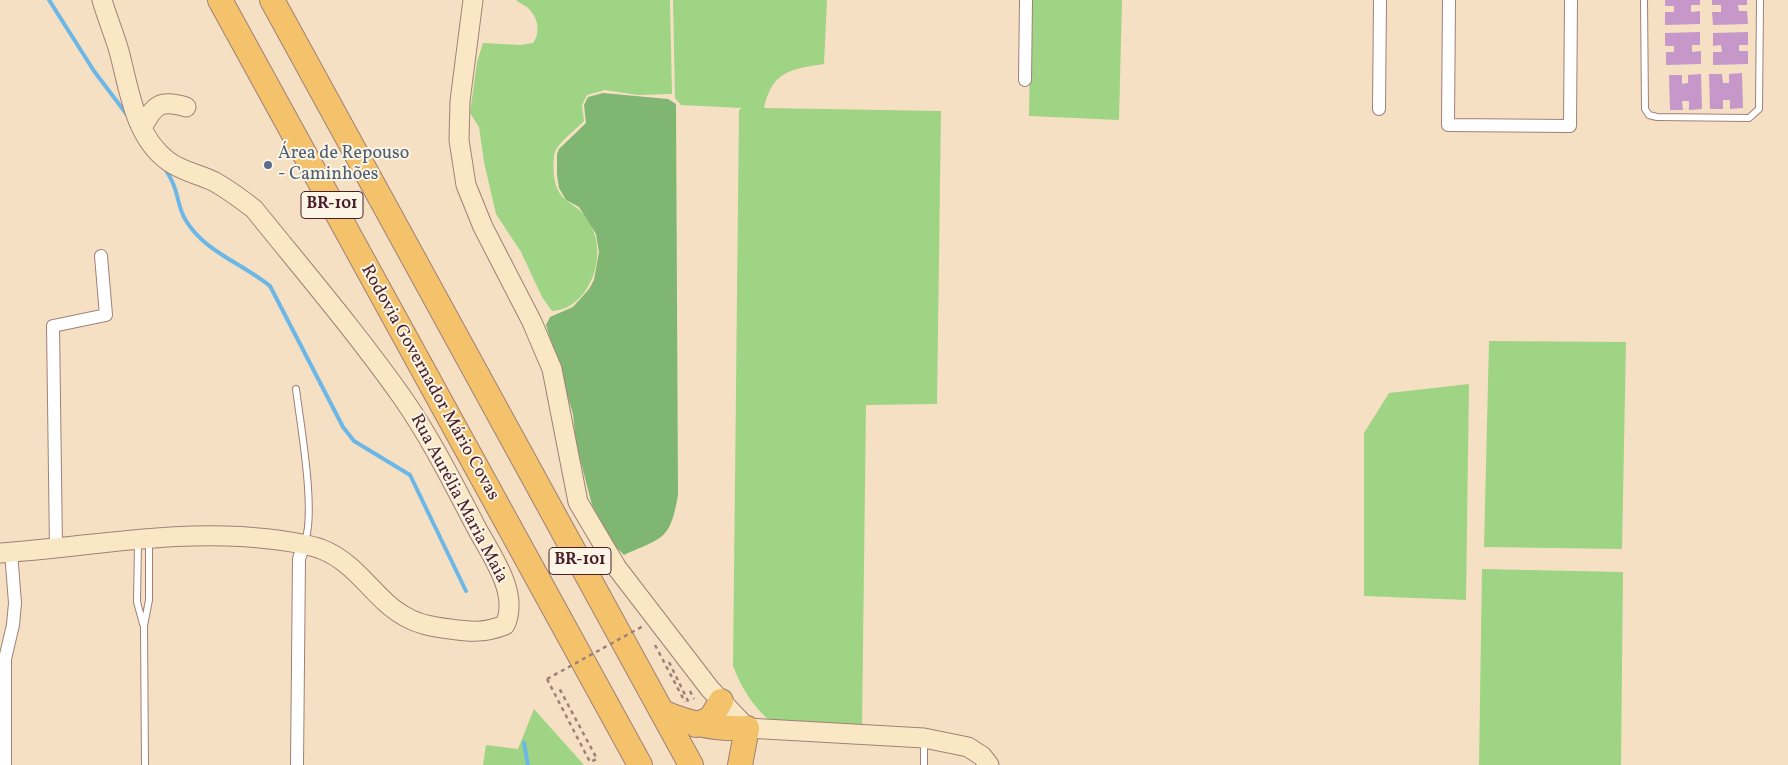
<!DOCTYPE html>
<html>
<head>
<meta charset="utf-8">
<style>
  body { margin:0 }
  canvas { display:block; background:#f5e0c4 }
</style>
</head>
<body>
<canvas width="1788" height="765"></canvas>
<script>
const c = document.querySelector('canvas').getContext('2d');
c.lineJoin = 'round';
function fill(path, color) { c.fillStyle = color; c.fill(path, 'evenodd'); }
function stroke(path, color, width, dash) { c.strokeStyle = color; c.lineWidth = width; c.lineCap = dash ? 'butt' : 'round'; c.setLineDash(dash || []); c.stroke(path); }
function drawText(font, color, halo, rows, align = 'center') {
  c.font = font + ' Vollkorn,serif'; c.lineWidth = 4; c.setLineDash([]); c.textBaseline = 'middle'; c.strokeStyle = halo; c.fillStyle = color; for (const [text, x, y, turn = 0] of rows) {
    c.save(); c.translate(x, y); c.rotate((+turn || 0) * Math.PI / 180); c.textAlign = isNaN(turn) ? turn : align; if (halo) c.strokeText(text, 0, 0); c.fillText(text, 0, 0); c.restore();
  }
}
fill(new Path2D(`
  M516 0H670L672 94 638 95 605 90 587 95 582 105 584 121C575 131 556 143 554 156 553 166 553 181 558 190 563 200 569 202 577 208 582 211 588 221 591 226 608 257 589 309 552 311L542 297 521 252 496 214 484 162 479 127 470 113 477 62 483 43 520 45 533 43C541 33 538 18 529 9 526 5 520 4 516 0Z
  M673 0H827L824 64C791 69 772 71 764 108L941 111 937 404 866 405 862 728 774 724C754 709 742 689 733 666L739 110 742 108 681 105 675 98Z
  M1031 0H1122L1119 120 1029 116Z
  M1489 341 1626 342 1622 549 1484 547Z
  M1469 384 1466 600 1364 596V433L1389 393Z
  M1482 569 1623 572 1621 765H1479Z
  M534 709 584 765H483L486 745 518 749Z`), '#9fd485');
fill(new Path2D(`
  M603 93 668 99 676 104 678 495C670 540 664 537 624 555L614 545 592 505 576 443 573 414 546 325 550 317 573 307 589 289 594 280 599 252 596 234 579 207 566 200 559 188 557 175V154L559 149 586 123 584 105 588 97Z`), '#7fb672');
stroke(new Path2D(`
  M49 0 94 71 128 116
  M165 168C168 174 172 180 174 186 178 196 179 209 185 219 204 252 242 263 270 286L343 427 354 441 410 475 466 591
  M524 743 528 765`), '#6db7e6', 4);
fill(new Path2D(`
  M1665 0H1700V5H1691V12L1700 11V24L1665 25V12H1674V6H1665Z
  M1712 0H1747V5H1738L1739 11H1747L1748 24 1713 25 1712 12H1721V5H1712Z
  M1700 32V45H1692V52L1701 51V64L1666 65V52H1674V46H1665V33Z
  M1748 32V45H1739V51H1748V64L1713 65V52H1722L1721 45 1713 46V33Z
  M1742 73 1743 108 1730 109V100H1723V109H1710L1709 74H1722L1723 83H1729V74Z
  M1701 74 1702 109 1689 110V101H1682L1683 110H1670L1669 75H1682V84L1688 83V75Z`), '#c598c9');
const lane = new Path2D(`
  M1644 0 1645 109 1649 115 1657 117 1749 118 1759 109 1760 0
  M296 389C300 422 317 516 304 543
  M138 542 137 602 143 624
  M924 739V765
  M145 765 144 626 149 600V541`);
const street = new Path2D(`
  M1449 0 1448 125 1570 126 1571 0
  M1025 80 1026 0
  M1379 109 1380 0
  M56 549 53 326 106 315 101 256
  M5 765V659L13 625 15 603 11 552
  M297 765 299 559 304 544`);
const secondary = new Path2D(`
  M473 0 460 101 459 140 466 185 483 227 532 322 552 369 578 502 617 568 710 689 747 728 924 738 968 747 982 756 989 765
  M142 128C154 105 160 99 186 107
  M0 553C89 547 180 528 269 539 286 541 304 543 321 549 358 563 374 600 406 617 420 625 435 627 450 629 471 632 485 633 505 625 520 592 490 554 475 525 452 481 430 437 402 397 356 332 304 271 254 209 241 199 228 189 213 181 198 174 181 171 168 161 134 136 129 88 119 51 114 34 107 17 102 0`);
const highway = new Path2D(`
  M220 0 640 765
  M272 0 691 765
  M662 712C690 724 716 730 747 728L740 765
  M696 725 711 718 721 701`);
stroke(lane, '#a08078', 8);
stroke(street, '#a08078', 14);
stroke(secondary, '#a08078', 21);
stroke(highway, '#a08078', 26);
stroke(new Path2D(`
  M655 645 685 702
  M669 662 689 703
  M547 679 590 762 597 759 558 686
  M690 691 694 699`), '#a08078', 2.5, [4, 4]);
stroke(lane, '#fff', 6);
stroke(street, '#fff', 12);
stroke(secondary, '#fae7c3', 19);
stroke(highway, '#f3c26a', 24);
stroke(new Path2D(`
  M547 679 645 625`), '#a08078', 2.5, [4, 4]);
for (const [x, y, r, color] of [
  [268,165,5,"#5c6f8a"]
]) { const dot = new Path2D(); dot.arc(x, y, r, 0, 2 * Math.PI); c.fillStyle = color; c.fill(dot); stroke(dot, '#fcf5e5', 2); }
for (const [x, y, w] of [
  [332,205,62],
  [580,561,62]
]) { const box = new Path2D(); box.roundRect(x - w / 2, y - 13.5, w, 27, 4); c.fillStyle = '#fcf5e5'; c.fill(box); stroke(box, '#4a1f2b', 1); }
drawText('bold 16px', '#4a1f2b', null, [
  ["BR-101",332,205],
  ["BR-101",580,561]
]);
drawText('18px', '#4e5e75', '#fcf5e5', [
  ["Área de Repouso",278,155],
  ["- Caminhões",278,176]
], 'left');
drawText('18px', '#4a1f2b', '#fcf5e5', [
  ["Rodovia Governador Mário Covas",429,383,61],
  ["Rua Aurélia Maria Maia",458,499,62]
]);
</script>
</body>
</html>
